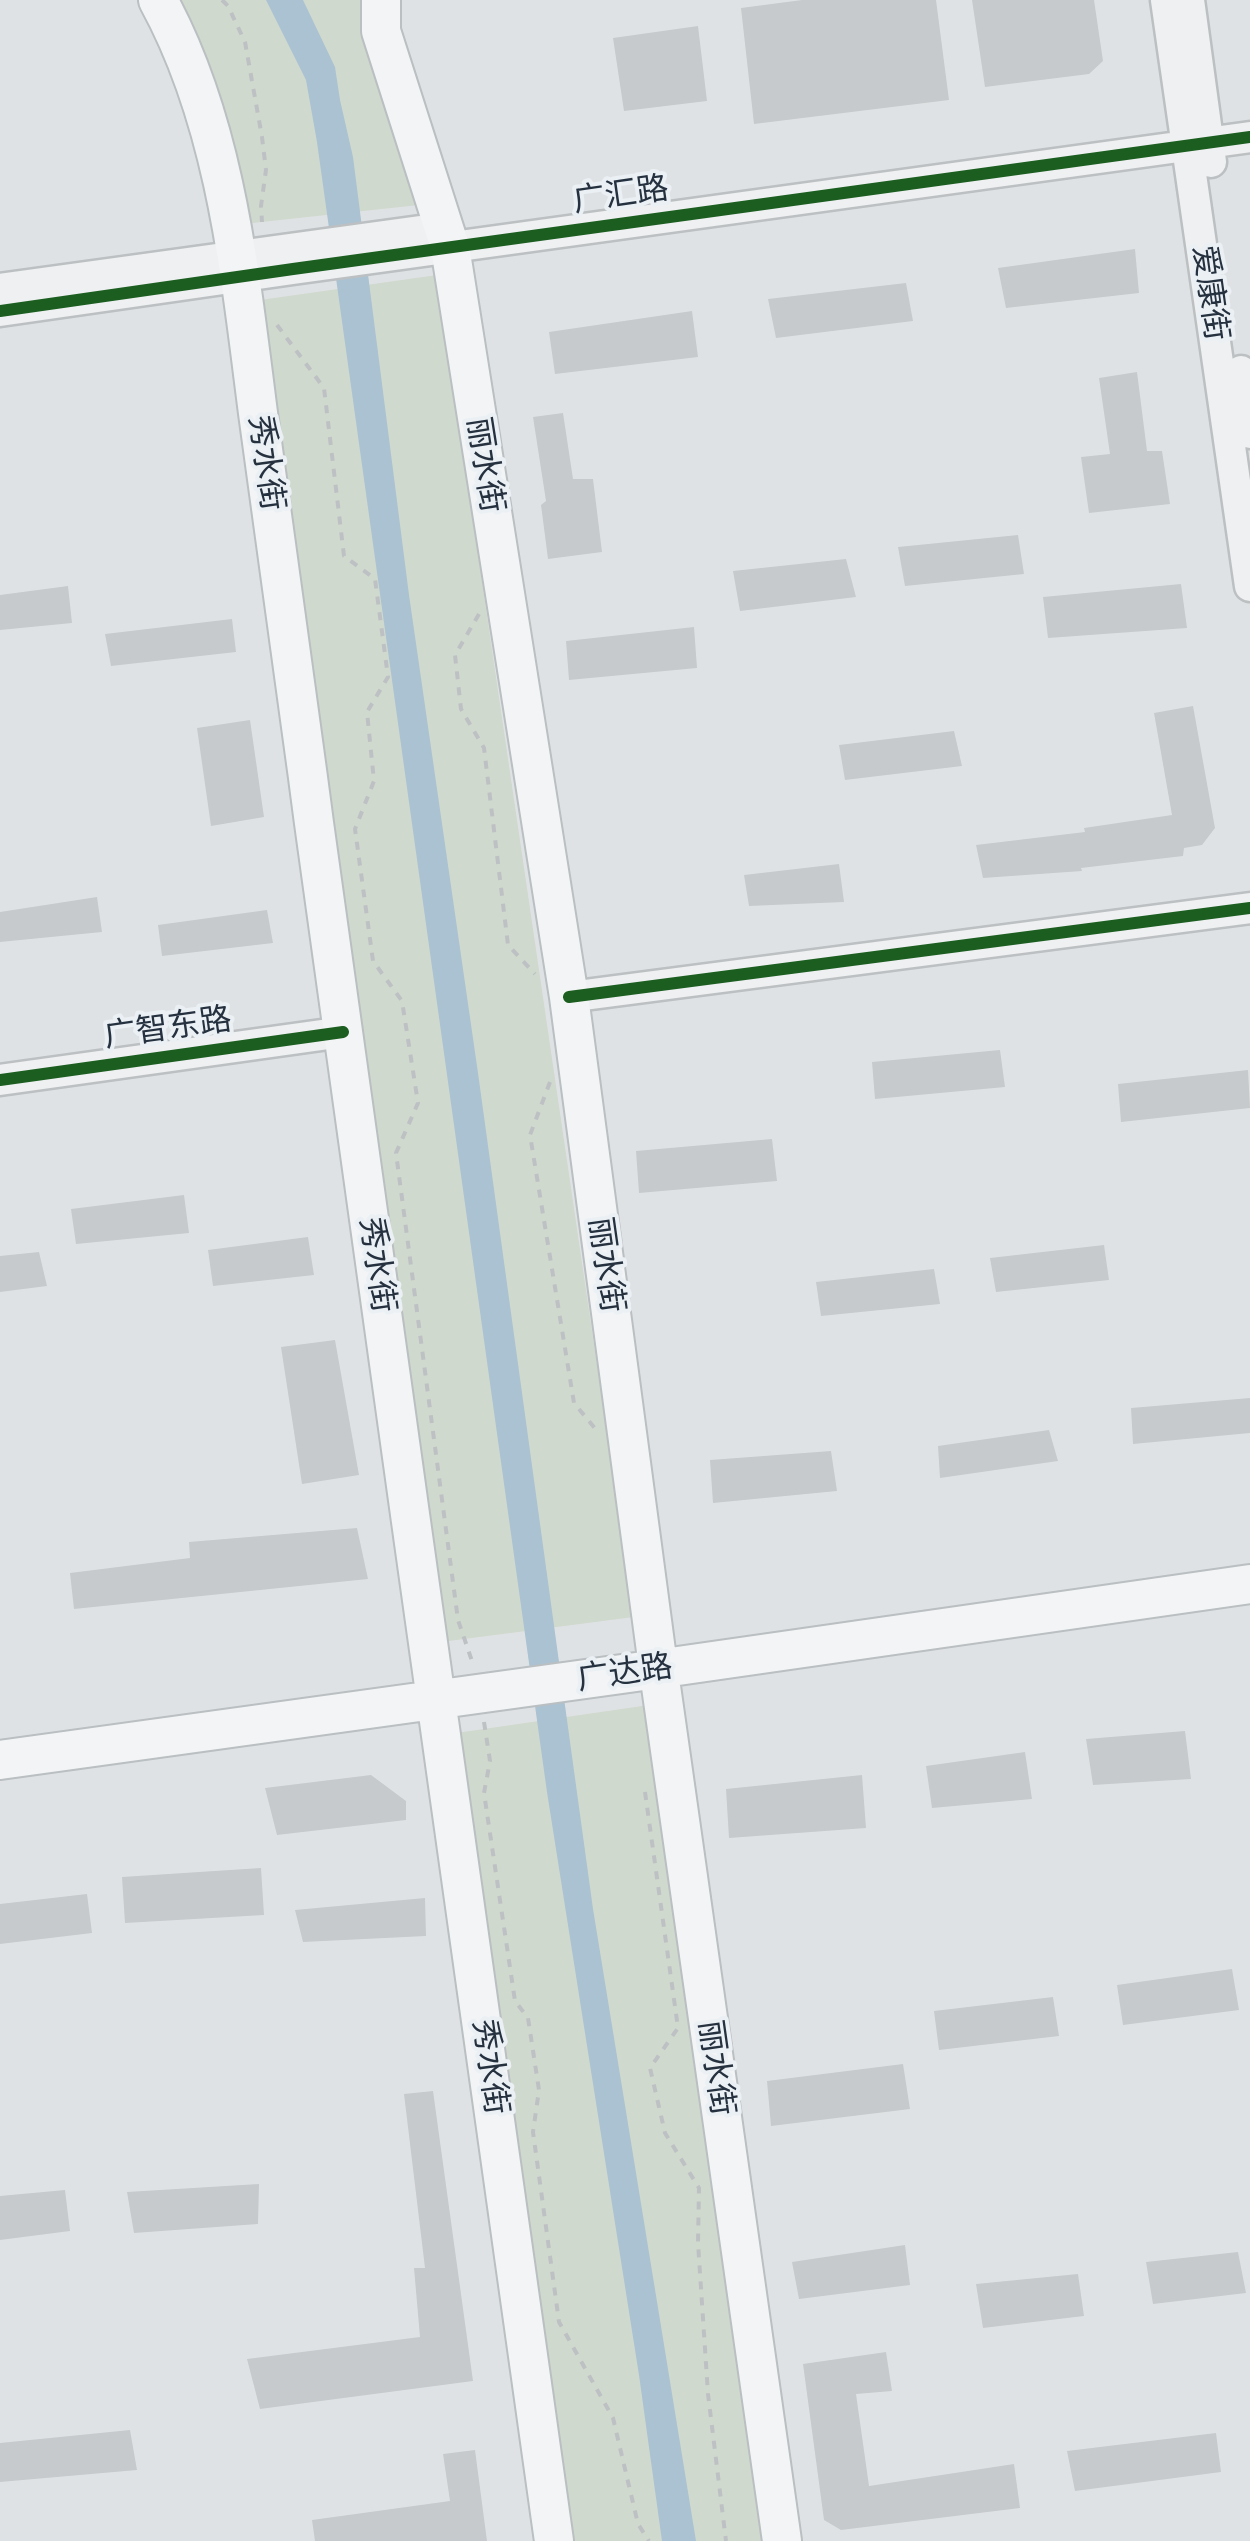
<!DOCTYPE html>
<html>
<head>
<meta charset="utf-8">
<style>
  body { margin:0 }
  canvas { display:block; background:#dfe2e4 }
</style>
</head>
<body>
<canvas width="1250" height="2541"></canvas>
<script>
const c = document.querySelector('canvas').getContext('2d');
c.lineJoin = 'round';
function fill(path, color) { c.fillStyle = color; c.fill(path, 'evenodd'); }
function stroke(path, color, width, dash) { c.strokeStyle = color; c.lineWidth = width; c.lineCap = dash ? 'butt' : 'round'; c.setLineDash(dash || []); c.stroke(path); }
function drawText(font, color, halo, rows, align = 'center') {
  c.font = font + ' "Space Grotesk","Noto Sans SC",sans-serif'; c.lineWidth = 8; c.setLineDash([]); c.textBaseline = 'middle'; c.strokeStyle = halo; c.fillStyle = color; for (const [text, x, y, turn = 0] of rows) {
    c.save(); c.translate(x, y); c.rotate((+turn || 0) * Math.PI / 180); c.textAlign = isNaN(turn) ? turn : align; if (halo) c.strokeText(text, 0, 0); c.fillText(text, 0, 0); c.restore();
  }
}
fill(new Path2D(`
  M176 0H372L419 205 243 224 223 114 206 58Z
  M437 275 634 1617 441 1642 260 300Z
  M649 1705 766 2541H574L456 1733Z`), '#d0d9ce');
fill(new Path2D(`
  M266 0H303L335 67 340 100 353 157 409 595 478 1073 593 1909 696 2541H662L639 2375 547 1792 317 142 306 80Z`), '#aac2d2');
fill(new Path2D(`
  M802 0H936L949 100 754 124 741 8Z
  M972 0H1094L1103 61 1089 74 985 87Z
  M698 26 707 101 624 111 613 38Z
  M1135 249 1139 293 1006 308 998 268Z
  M906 283 913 321 776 338 768 299Z
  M692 311 698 357 555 374 549 332Z
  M1137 372 1147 451H1162L1170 504 1089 513 1081 457 1110 454 1099 378Z
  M563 413 573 479H593L602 552 548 559 541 505 546 501 533 417Z
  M1018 535 1024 574 905 586 898 547Z
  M846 559 856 597 740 611 733 571Z
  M1181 584 1187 628 1048 638 1043 597Z
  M68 586 72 623 0 630V595Z
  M232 619 236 652 111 666 105 634Z
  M694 627 697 668 569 680 566 641Z
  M1193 706 1215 828 1202 845 1184 848 1183 856 1081 868 1082 871 983 878 976 845 1085 832 1084 828 1172 815 1154 713Z
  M250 720 264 817 211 826 197 728Z
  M954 731 962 766 845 780 839 745Z
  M839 864 844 902 749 906 744 875Z
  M97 897 102 932 0 942V912Z
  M267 910 273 943 162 956 158 925Z
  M1000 1050 1005 1087 875 1099 872 1062Z
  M1248 1070 1250 1108 1121 1122 1118 1084Z
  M772 1139 777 1181 639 1193 636 1151Z
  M184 1195 189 1233 76 1244 71 1209Z
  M308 1237 314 1275 213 1286 208 1250Z
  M1104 1245 1109 1280 996 1292 990 1258Z
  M39 1252 47 1286 0 1292V1256Z
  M934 1269 940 1304 821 1316 816 1282Z
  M335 1340 359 1475 302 1484 281 1347Z
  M1250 1398V1433L1133 1444 1131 1408Z
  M1049 1430 1058 1461 940 1478 938 1446Z
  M831 1451 837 1491 713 1503 710 1460Z
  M357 1528 368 1579 74 1609 70 1573 190 1558 189 1542Z
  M1185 1731 1191 1779 1093 1785 1086 1739Z
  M1025 1752 1032 1799 932 1808 926 1766Z
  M371 1775 406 1801V1820L277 1835 265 1788Z
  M862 1775 866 1828 729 1838 726 1789Z
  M261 1868 264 1915 125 1923 122 1877Z
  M87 1894 92 1933 0 1944V1904Z
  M425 1898 426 1936 303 1942 295 1910Z
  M1232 1969 1239 2010 1123 2025 1117 1985Z
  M1053 1997 1059 2036 939 2050 934 2011Z
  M903 2064 910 2109 771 2126 767 2081Z
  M433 2091 473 2381 260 2409 247 2359 420 2337 414 2268H425L404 2094Z
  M259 2184 258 2224 134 2233 127 2192Z
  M65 2190 70 2231 0 2240V2196Z
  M905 2245 910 2285 799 2299 792 2262Z
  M1238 2252 1246 2293 1153 2304 1146 2262Z
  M1078 2274 1084 2316 983 2328 976 2284Z
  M886 2352 892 2391 856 2394 869 2486 1014 2464 1020 2508 841 2530 824 2520 803 2364Z
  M130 2430 137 2470 0 2482V2443Z
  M1216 2433 1221 2472 1075 2491 1067 2451Z
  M475 2450 487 2541H315L312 2520 450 2501 443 2454Z`), '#c7cacc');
const minor = new Path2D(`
  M1166 0 1250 586
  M1189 0 1211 162
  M0 289 420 231
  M0 311 293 269 1250 137
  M1241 371 1250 433
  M569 997 1250 908
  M0 1080 343 1032`);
const major = new Path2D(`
  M158 0C226 124 240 274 258 413 277 549 296 686 314 823 392 1396 475 1968 554 2541
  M381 0V31L450 247 569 997 656 1651 782 2541
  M0 1760 629 1673 1250 1584`);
stroke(minor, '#bdc0c2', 35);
stroke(major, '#babfc2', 42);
stroke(new Path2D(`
  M222 0 228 6 245 42 262 137 266 170 261 206 262 222
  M277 325 324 388 344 556 375 579 388 677 367 712 374 781 355 829 373 961 402 1001 418 1103 396 1153 458 1620 473 1664
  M479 614 455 655 461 709 484 748 508 945 535 974
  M550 1082 530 1135 574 1403 598 1432
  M484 1722 490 1761 484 1793 515 2001 528 2018 539 2090 533 2132 559 2322 613 2418 638 2524 649 2541
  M645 1792 678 2028 650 2068 665 2133 699 2188 698 2243 708 2394 726 2541`), '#bec1c4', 4, [8, 8]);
stroke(minor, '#eef0f1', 30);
stroke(major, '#f3f4f5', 38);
stroke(new Path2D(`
  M0 311 293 269 1250 137
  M569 997 1250 908
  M0 1080 343 1032`), '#1b5e20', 12);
drawText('32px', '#25313f', '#ebf0f5', [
  ["广汇路",621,196,-8],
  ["爱康街",1209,293,82],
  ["秀水街",265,463,82],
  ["丽水街",484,465,81],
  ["广智东路",168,1029,-8],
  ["秀水街",376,1265,82],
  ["丽水街",605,1265,82],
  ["广达路",625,1674,-8],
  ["秀水街",489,2067,82],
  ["丽水街",715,2068,82]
]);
</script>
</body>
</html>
